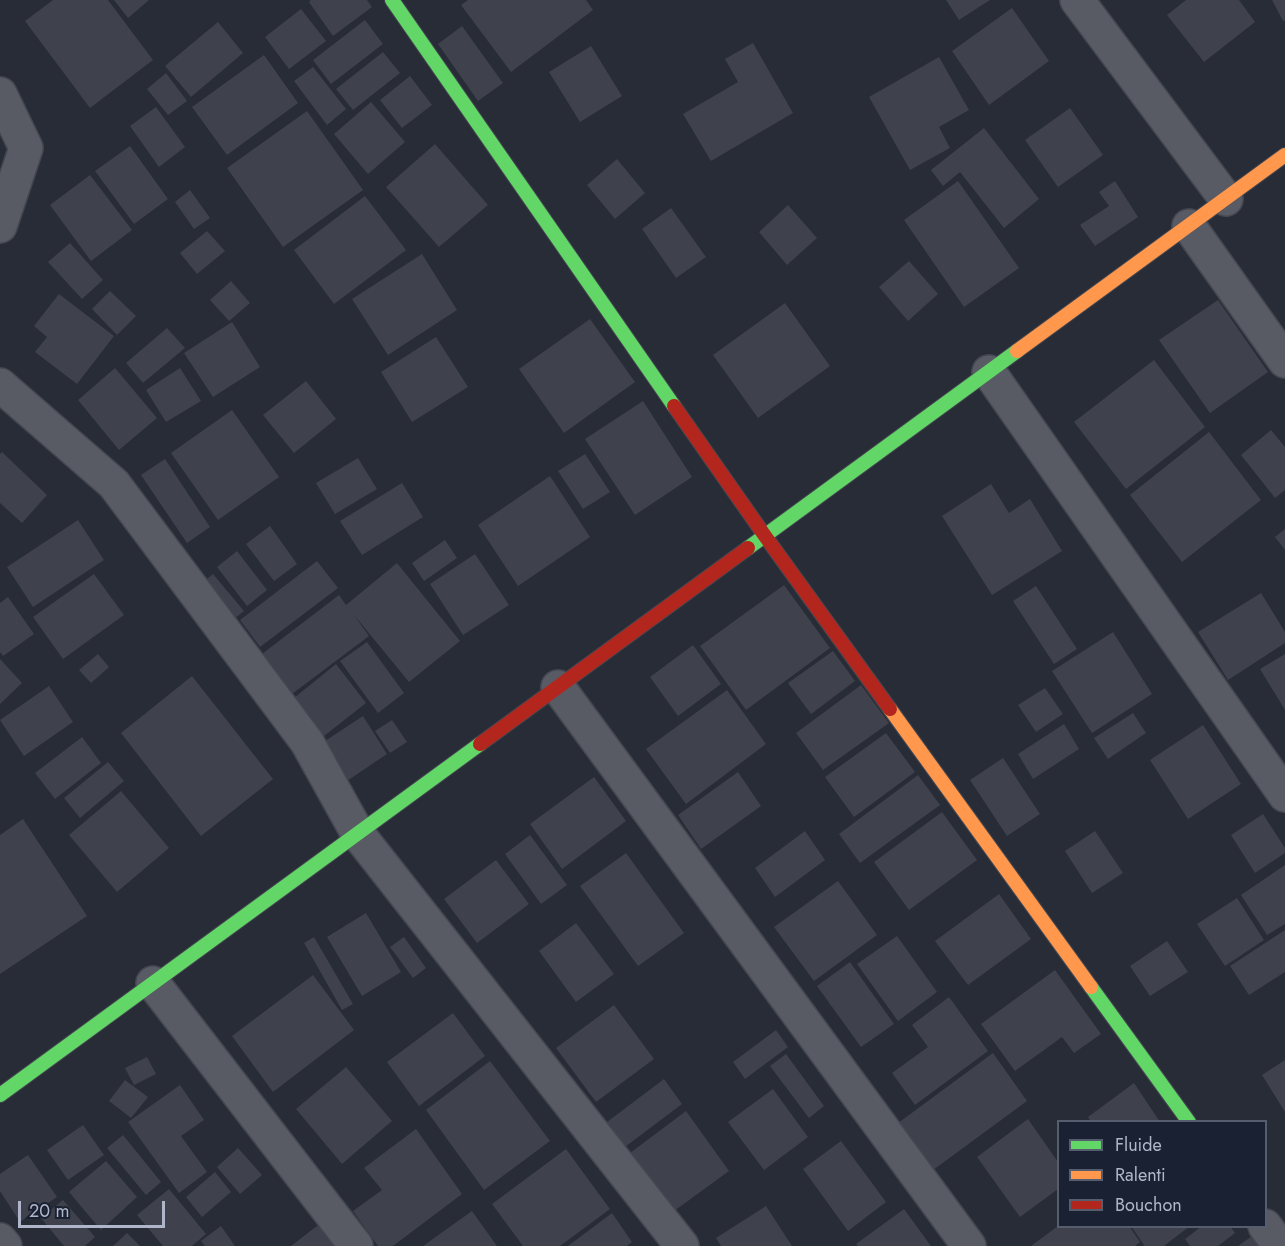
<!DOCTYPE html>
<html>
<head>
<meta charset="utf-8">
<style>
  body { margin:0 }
  #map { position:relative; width:1285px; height:1246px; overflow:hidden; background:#272c37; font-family:Jost,sans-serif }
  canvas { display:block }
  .legend { position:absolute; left:1057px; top:1120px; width:210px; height:108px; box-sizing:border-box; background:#1a2132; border:2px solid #565d6e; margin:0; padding:8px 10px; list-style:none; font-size:18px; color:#b0b6c9 }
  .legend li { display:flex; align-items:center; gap:12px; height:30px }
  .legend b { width:30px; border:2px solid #565d6e }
  .scale { position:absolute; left:18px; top:1201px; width:147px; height:27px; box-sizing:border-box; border:3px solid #b0b6c9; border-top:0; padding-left:8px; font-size:18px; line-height:21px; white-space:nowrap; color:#b0b6c9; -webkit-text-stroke:4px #1a2132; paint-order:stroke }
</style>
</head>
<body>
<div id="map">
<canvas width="1285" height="1246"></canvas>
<ul class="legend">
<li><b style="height:8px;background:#63d668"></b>Fluide</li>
<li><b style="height:8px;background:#ff974d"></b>Ralenti</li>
<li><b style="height:8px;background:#b3261e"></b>Bouchon</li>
</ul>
<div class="scale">20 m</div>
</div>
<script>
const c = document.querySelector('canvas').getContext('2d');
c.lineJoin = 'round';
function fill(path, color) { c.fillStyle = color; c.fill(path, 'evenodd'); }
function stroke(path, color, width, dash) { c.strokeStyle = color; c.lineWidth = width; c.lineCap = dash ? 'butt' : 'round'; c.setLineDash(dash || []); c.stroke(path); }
fill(new Path2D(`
  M53 0H108L153 60 90 108 25 21Z
  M114 0H149L128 18Z
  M311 0H367L372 7 333 36 309 2Z
  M468 0H586L593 10 511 72 461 5Z
  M946 0H990L959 20Z
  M1186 0H1239L1255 22 1204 62 1167 15Z
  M1272 0H1285V20L1283 21Z
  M1012 8 1049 61 989 105 952 51Z
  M301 9 326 41 289 69 265 37Z
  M365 20 383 44 331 84 313 60Z
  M218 22 243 53 191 97 165 66Z
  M462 26 503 83 478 101 438 44Z
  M753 43 793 113 711 161 683 114 738 82 725 59Z
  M591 46 622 96 580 122 549 72Z
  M383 52 400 73 353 110 336 89Z
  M264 55 298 103 227 155 192 107Z
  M939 57 969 110 939 127 950 148 910 170 869 97Z
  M313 67 346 109 327 125 294 81Z
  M166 73 187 101 168 115 147 89Z
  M410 76 432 105 402 128 380 100Z
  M371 102 405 142 368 174 334 134Z
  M156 107 185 147 159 167 130 126Z
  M1070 108 1103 155 1058 187 1025 140Z
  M307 111 363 190 283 247 227 168Z
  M984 128 1039 199 1004 228 960 172 943 186 931 170Z
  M435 144 488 205 439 247 386 187Z
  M130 146 168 199 134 224 95 171Z
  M617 159 645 193 615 219 587 185Z
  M90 175 132 230 91 261 50 205Z
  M958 181 1019 268 964 307 904 220Z
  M1115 181 1138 217 1095 246 1080 225 1109 206 1099 192Z
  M190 190 210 218 194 229 175 202Z
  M365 196 406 250 334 304 294 250Z
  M788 205 817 238 787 265 759 232Z
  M671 208 706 257 676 278 642 229Z
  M207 231 225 251 197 274 180 253Z
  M70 243 103 280 82 299 48 262Z
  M422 254 457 310 388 355 352 299Z
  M909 261 938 294 908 321 879 287Z
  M231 281 250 303 229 321 210 300Z
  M110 291 136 316 117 335 92 309Z
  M59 294 114 336 77 384 35 352 47 337 34 326Z
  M1218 300 1268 372 1210 413 1159 340Z
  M785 303 830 366 758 418 713 355Z
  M590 319 635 382 564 433 519 369Z
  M232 322 260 367 213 397 184 353Z
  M167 328 185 348 143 383 126 363Z
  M436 337 468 387 412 422 381 372Z
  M1154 360 1205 427 1126 489 1074 422Z
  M115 368 157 418 119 450 78 400Z
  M180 368 201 401 166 422 146 390Z
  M306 381 336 419 294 453 263 415Z
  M643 401 692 477 635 515 585 439Z
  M232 410 279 477 218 520 171 453Z
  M1271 430 1285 447V490L1275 498 1241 455Z
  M1209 432 1261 500 1182 562 1130 495Z
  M2 452 47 495 22 523 0 503V454Z
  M585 454 610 492 583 509 558 471Z
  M358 458 377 489 335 514 316 483Z
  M165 459 210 527 187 543 141 475Z
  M550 476 590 537 518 586 478 525Z
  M402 483 423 517 362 555 340 521Z
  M991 484 1009 513 1030 499 1062 551 992 595 942 516Z
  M78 520 104 560 33 607 7 567Z
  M270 526 297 564 274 581 246 544Z
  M1285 529V550L1275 537Z
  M445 540 457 558 424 581 412 563Z
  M237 551 267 590 247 606 217 567Z
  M475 554 509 605 463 635 430 584Z
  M317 561 338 588 260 647 240 620Z
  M397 563 460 641 409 682 354 615 369 636 288 697 258 657 339 595 346 605Z
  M94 574 124 615 63 659 33 617Z
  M213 574 244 611 229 623 198 586Z
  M784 585 830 648 746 710 700 646Z
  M1036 586 1077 649 1054 664 1013 601Z
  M1261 593 1285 632V643L1228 680 1198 632Z
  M8 597 34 634 3 656 0 652V603Z
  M1113 632 1152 694 1092 733 1052 671Z
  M367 642 404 693 378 713 340 661Z
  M693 645 721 684 678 716 650 677Z
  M833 651 855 681 811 714 788 683Z
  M98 654 109 667 91 683 79 670Z
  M1285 654V710L1260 669Z
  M0 659 22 683 0 704Z
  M336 664 366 703 319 740 289 702Z
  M192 676 273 779 201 836 121 733Z
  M861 685 889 723 823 770 796 733Z
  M49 686 73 722 24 756 0 720Z
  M1045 688 1063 714 1036 732 1018 705Z
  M727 690 766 744 686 804 646 749Z
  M1133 713 1146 733 1108 759 1094 738Z
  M363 716 387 754 347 781 322 743Z
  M392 720 407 742 390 753 375 731Z
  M1064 724 1079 749 1033 779 1018 754Z
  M1203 725 1241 784 1188 819 1150 760Z
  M886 733 915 772 854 817 825 777Z
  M82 737 101 763 55 799 35 773Z
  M1003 758 1040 814 1007 836 970 780Z
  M108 762 124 781 80 818 64 798Z
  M738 772 761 806 701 849 678 815Z
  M918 775 940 805 860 863 839 834Z
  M594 777 626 821 562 869 530 824Z
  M121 791 169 848 117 892 69 835Z
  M942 812 977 860 909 910 874 862Z
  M1263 814 1285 848V853L1255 873 1231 835Z
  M23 819 87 916 0 974V835Z
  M805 831 825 860 775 897 755 868Z
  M1095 831 1123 873 1092 893 1065 851Z
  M530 835 567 885 541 904 505 854Z
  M626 853 684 933 638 966 580 886Z
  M496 860 529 904 477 943 444 899Z
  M1285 865V924L1267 935 1241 895Z
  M838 881 877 935 814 981 774 927Z
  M999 894 1031 939 968 985 935 941Z
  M1237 898 1264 940 1225 966 1197 924Z
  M366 913 401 972 362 996 327 937Z
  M576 923 614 974 576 1002 539 951Z
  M1285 930V972L1249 995 1230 966Z
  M897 936 937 992 898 1021 857 964Z
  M314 937 353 1004 342 1010 304 943Z
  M404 937 426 968 413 978 390 947Z
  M1167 941 1188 972 1150 996 1130 966Z
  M850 962 894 1024 861 1047 817 986Z
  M1055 970 1101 1034 1074 1053 1062 1037 1015 1071 981 1024Z
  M313 975 354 1030 273 1092 232 1036Z
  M949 997 988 1051 915 1105 892 1073 928 1047 912 1025Z
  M614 1005 654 1059 596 1102 556 1048Z
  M453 1013 485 1056 419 1106 387 1062Z
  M776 1030 788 1047 745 1079 733 1062Z
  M993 1053 1027 1101 929 1173 894 1126Z
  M786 1054 824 1106 809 1118 770 1066Z
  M147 1057 156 1074 134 1085 125 1068Z
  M1285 1060V1112L1262 1075Z
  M490 1061 550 1141 484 1190 426 1110Z
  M346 1067 392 1121 342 1164 296 1109Z
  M664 1079 682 1104 625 1147 607 1122Z
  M125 1080 148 1097 131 1118 109 1101Z
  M1134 1083 1160 1122H1091L1088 1117Z
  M180 1085 204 1120 181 1136 207 1172 179 1193 128 1122Z
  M773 1089 808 1137 764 1170 728 1122Z
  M686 1111 729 1171 674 1211 630 1153Z
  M1028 1119 1058 1162V1189L1020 1217 977 1157Z
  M83 1125 104 1155 68 1180 47 1150Z
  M416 1129 462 1194 393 1246H378L353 1211 382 1190 364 1168Z
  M123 1135 161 1182 146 1195 107 1148Z
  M841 1141 886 1202 848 1231 803 1169Z
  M238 1148 262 1175 240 1194 217 1167Z
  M566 1149 610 1209 560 1246H523L492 1204Z
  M28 1155 57 1197 20 1222 0 1191V1174Z
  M106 1161 137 1197 101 1230 69 1192Z
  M215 1172 231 1192 202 1217 186 1197Z
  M169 1189 206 1234 192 1246H163L137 1215Z
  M63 1200 95 1237 85 1246H64L41 1218Z
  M766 1206 792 1246H721L716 1238Z
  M904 1209 931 1246H858L856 1244Z
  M472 1211 497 1246H423Z
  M612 1213 632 1242 627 1246H568Z
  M322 1222 339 1246H291Z
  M221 1226 235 1246H205L201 1241Z
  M1058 1226H1129L1140 1242 1135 1246H1031Z
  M1131 1226H1190L1164 1246H1143L1144 1245Z
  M1202 1226H1230L1235 1233 1218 1246H1190L1185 1239Z
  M1259 1231 1270 1246H1238Z
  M127 1233 140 1246H113Z`), '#3f424d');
const street = new Path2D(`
  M1077 0 1226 199
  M0 94 26 148 0 226
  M1189 226 1285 361
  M989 372 1285 795
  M0 385 114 484 307 742 358 834 682 1246
  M558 687 969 1246
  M153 983 356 1246
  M1265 1226 1280 1246
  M0 1240 5 1246`);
const fast = new Path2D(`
  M392 0 674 406
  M748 548 1017 351
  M1091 987 1189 1122
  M0 1095 480 744`);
const slow = new Path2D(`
  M1017 351 1285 155
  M890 709 1091 987`);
const jam = new Path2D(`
  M674 406 765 536 890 709
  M480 744 748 548`);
stroke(street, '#444750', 36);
stroke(fast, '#444750', 16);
stroke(slow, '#444750', 16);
stroke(jam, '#444750', 16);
stroke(street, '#585a64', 33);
stroke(fast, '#63d668', 14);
stroke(slow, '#ff974d', 14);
stroke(jam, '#b3261e', 14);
</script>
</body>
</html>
